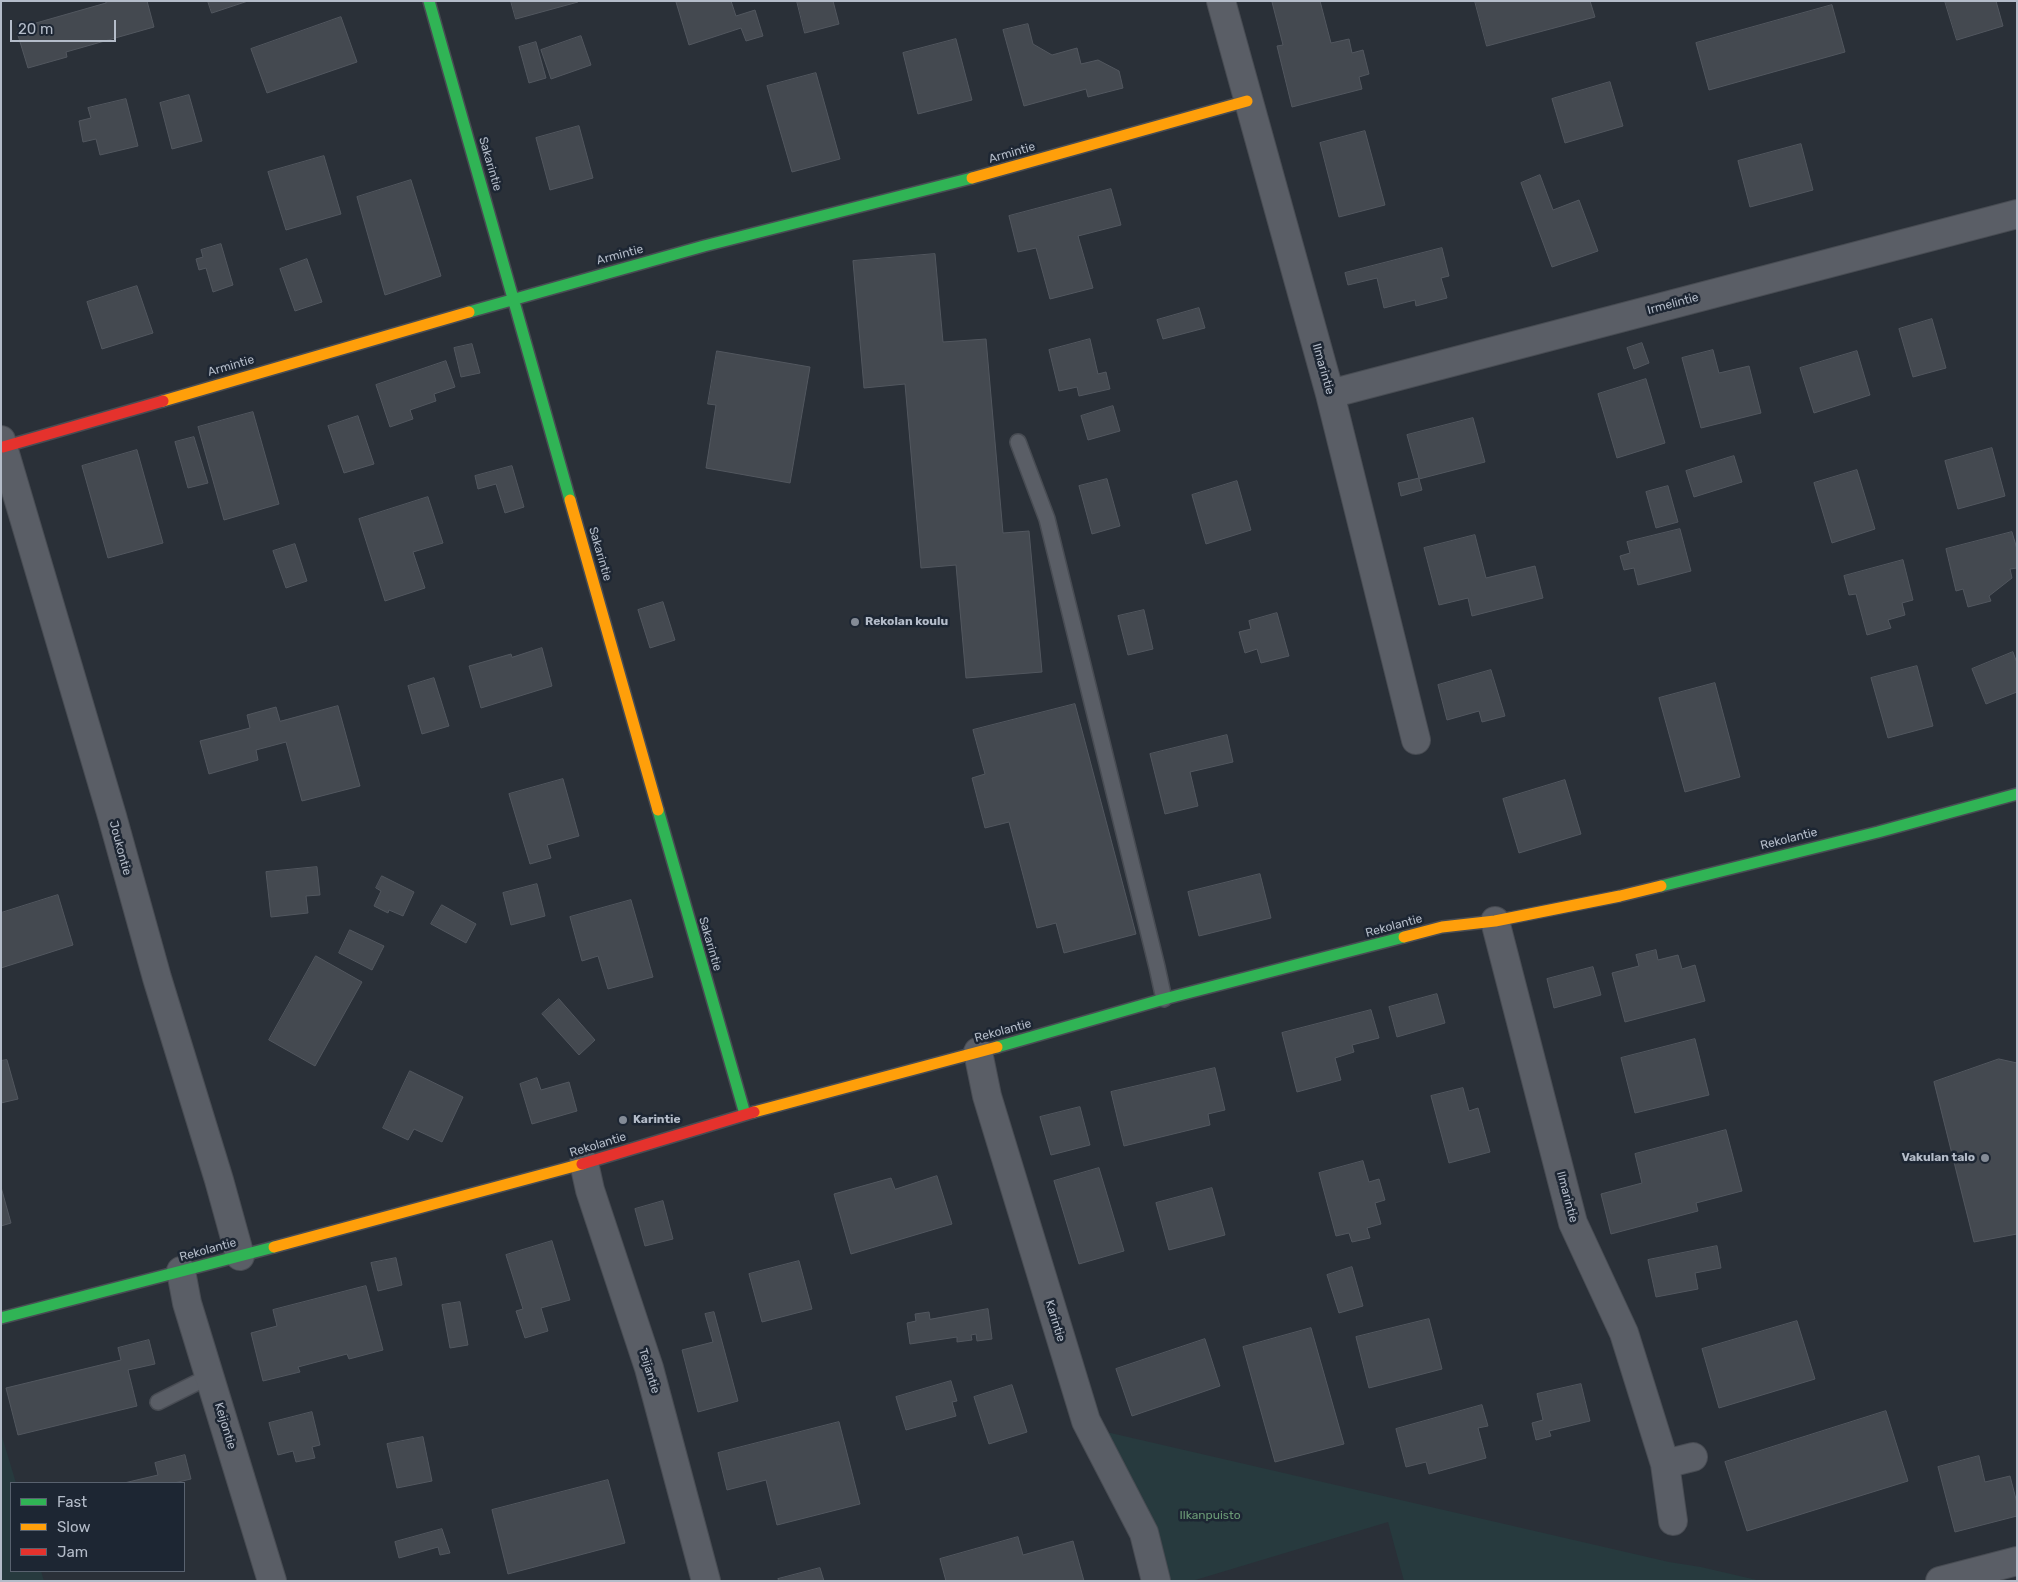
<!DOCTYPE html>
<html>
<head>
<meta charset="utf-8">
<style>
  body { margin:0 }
  #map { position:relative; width:2018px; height:1582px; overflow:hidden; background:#2a3038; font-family:Rubik,sans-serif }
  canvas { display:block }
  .frame { position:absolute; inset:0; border:2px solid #b4bcc9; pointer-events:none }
  .legend { position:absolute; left:10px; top:1482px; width:175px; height:90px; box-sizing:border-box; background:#1d2633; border:1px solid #59626f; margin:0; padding:6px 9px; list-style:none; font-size:15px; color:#b4bcc9 }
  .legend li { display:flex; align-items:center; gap:10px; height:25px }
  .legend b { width:25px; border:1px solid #59626f }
  .scale { position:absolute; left:10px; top:20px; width:106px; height:22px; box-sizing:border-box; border:2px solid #b4bcc9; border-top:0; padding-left:6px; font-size:15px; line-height:18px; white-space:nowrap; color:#b4bcc9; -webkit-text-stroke:4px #1d2633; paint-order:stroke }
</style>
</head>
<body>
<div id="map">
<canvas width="2018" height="1582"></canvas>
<div class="frame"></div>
<ul class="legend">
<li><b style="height:6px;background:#30b455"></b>Fast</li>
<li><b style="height:6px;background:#ff9f0a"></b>Slow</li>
<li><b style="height:6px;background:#e5322d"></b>Jam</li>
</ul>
<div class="scale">20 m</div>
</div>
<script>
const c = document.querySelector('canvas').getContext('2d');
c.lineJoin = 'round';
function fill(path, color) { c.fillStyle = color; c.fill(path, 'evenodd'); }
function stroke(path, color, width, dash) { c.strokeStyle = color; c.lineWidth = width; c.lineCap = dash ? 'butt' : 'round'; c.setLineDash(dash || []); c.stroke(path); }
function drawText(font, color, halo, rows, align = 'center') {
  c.font = font + ' Rubik,sans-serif'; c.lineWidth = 5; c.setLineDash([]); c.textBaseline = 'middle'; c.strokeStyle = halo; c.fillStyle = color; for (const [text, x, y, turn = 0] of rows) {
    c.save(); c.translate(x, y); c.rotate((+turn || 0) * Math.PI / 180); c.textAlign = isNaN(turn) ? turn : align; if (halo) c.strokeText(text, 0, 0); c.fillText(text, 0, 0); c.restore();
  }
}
fill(new Path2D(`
  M1102 1431 1669 1562 1701 1567 1761 1581H1404L1388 1522 1192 1581H1167Z
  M1 1433 16 1483H11V1571H41L44 1581H1Z`), '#273a3e');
const building = new Path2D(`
  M105 1H147L154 27 66 52 67 57 28 68 17 32 36 23 106 3Z
  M208 1H248L212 13Z
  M511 1H578V2L516 19Z
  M679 1H731L736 16 755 10 763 36 746 41 741 28 689 45 676 2Z
  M797 1H833L839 24 805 33Z
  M1275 1H1320L1331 43 1349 39 1352 53 1363 50 1369 74 1359 77 1362 89 1292 107 1277 46 1283 45 1272 2Z
  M1475 1H1590L1595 17 1487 46Z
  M1945 1H1996L2003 26 1957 40Z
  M1832 5 1845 52 1709 90 1696 43Z
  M341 17 357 62 267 93 251 49Z
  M1028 24 1033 44 1052 55 1077 48 1081 64 1098 60 1119 71 1123 88 1088 97 1086 89 1024 106 1003 30Z
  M581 36 591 65 551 79 541 50Z
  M956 39 972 100 918 114 903 53Z
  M536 42 546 78 529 83 519 47Z
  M816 73 840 159 792 172 767 86Z
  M1610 82 1623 126 1565 143 1552 99Z
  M189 95 202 141 172 149 160 103Z
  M126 99 138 146 100 155 96 139 83 142 79 121 91 118 88 108Z
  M579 126 593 178 550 190 536 138Z
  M1365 131 1385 205 1339 217 1320 143Z
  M1801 144 1813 190 1750 207 1738 161Z
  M324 156 341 214 286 230 268 172Z
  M1540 175 1553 210 1579 200 1598 251 1552 267 1521 183Z
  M411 180 441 276 385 295 357 197Z
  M1111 189 1121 225 1078 236 1093 288 1050 299 1036 248 1018 252 1009 216Z
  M221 244 233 285 213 292 206 268 199 270 196 259 203 257 201 250Z
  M1442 248 1449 276 1441 278 1447 298 1416 306 1415 300 1384 308 1377 278 1348 285 1345 273Z
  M935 254 943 342 986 339 1003 533 1029 531 1042 672 966 678 956 565 921 568 905 384 864 388 853 261Z
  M307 259 322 302 295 311 280 269Z
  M137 286 153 333 102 349 87 302Z
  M1199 308 1205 328 1163 339 1157 320Z
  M1932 319 1946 368 1913 377 1899 329Z
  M1090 339 1098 374 1106 372 1110 389 1079 396 1077 387 1059 391 1049 350Z
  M1642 343 1649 363 1634 369 1627 348Z
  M472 344 480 373 461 377 454 348Z
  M1713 350 1719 373 1749 366 1761 413 1701 428 1682 358Z
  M717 351 810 367 790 483 706 468 716 405 708 404Z
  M1857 351 1870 395 1814 413 1800 368Z
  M446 361 455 387 434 394 436 401 410 410 413 419 390 427 376 385Z
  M1646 379 1665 443 1617 458 1598 394Z
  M1113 406 1120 431 1088 440 1081 416Z
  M253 412 279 504 224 520 198 427Z
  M358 416 374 464 344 473 328 426Z
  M1473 418 1485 462 1419 479 1422 490 1401 496 1398 483 1419 478 1407 435Z
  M194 437 208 483 188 488 175 442Z
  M1992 448 2005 496 1958 509 1945 461Z
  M137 450 163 543 108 558 82 466Z
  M1734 456 1742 482 1694 497 1686 471Z
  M512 466 524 507 505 513 496 484 478 489 475 476Z
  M1857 470 1875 529 1832 543 1814 483Z
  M1107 479 1120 526 1092 534 1079 486Z
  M1237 481 1251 530 1206 544 1192 495Z
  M1668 486 1678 522 1656 528 1646 492Z
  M428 497 443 543 413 552 425 588 385 601 359 519Z
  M1680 529 1691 571 1638 585 1634 568 1624 570 1620 556 1630 553 1627 542Z
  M2012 532 2017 549V568L2010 569 2012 578 1989 596 1991 601 1968 607 1963 589 1956 591 1946 549Z
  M1475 535 1486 578 1535 566 1543 598 1472 616 1468 598 1439 605 1424 548Z
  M295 544 307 581 286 588 273 551Z
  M1903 560 1913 600 1902 603 1905 615 1888 620 1891 628 1867 635 1856 594 1849 595 1844 576Z
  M663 602 675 640 650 648 638 610Z
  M1144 610 1153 649 1128 655 1118 616Z
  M1277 613 1289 656 1261 663 1257 649 1245 653 1239 632 1251 629 1249 621Z
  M542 648 552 686 481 708 469 666 511 654 512 657Z
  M2013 652 2017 663V692L1986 704 1972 669Z
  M1917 666 1933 726 1888 738 1871 678Z
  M1491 670 1505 716 1482 722 1479 711 1447 720 1438 685Z
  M434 678 449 726 422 734 408 686Z
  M1715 683 1740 777 1685 792 1659 698Z
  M1075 704 1136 934 1064 953 1056 923 1037 928 1009 822 985 828 972 778 985 774 973 730Z
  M338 706 360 786 302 801 286 742 256 750 258 760 209 774 200 741 250 728 247 715 276 707 280 721Z
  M1227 735 1233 762 1190 772 1198 806 1165 814 1150 754Z
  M563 779 579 836 547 845 551 858 530 864 509 794Z
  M1565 780 1581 834 1519 853 1503 799Z
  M317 867 320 895 306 896 308 913 271 917 266 872Z
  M1260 874 1271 918 1199 936 1188 892Z
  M382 876 414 892 403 916 389 910 388 913 374 906 381 891 376 888Z
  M537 884 545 916 511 925 503 893Z
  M58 895 73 945 1 968V913Z
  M631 900 653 977 608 989 598 956 582 961 570 917Z
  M442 905 476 924 466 943 431 924Z
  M350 930 384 946 372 970 339 953Z
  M1656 950 1658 960 1678 955 1682 969 1695 965 1705 1001 1625 1022 1612 973 1639 966 1636 955Z
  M316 956 362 982 315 1066 269 1040Z
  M1593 967 1601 995 1554 1008 1547 979Z
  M1437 994 1445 1023 1397 1037 1389 1007Z
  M559 999 595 1040 579 1055 542 1014Z
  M1371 1010 1379 1038 1352 1045 1354 1052 1335 1058 1341 1080 1297 1092 1282 1033Z
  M1695 1039 1709 1095 1635 1113 1621 1058Z
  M1999 1059 2017 1063V1234L1974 1242 1934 1082Z
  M7 1060 18 1099 1 1103V1061Z
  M1215 1068 1225 1110 1208 1114 1210 1125 1124 1146 1111 1092Z
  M410 1071 463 1097 442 1142 414 1129 408 1140 383 1128Z
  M537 1078 541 1090 569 1082 577 1111 532 1124 520 1084Z
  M1463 1088 1469 1111 1478 1108 1490 1152 1449 1163 1431 1096Z
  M1080 1107 1090 1145 1051 1155 1040 1117Z
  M1726 1130 1742 1191 1696 1203 1698 1211 1611 1234 1601 1194 1642 1183 1635 1154Z
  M1363 1161 1369 1182 1379 1179 1385 1200 1375 1203 1381 1224 1367 1228 1370 1238 1352 1242 1349 1233 1336 1236 1319 1173Z
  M1099 1168 1124 1251 1079 1264 1054 1181Z
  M937 1176 952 1224 851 1254 834 1194 891 1178 895 1189Z
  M1 1187 11 1223 1 1226Z
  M1212 1188 1225 1235 1169 1250 1156 1203Z
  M663 1201 673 1239 645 1246 635 1209Z
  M552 1241 570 1300 541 1308 548 1331 525 1338 516 1311 523 1309 506 1255Z
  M1717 1246 1721 1268 1695 1273 1698 1289 1656 1297 1648 1260Z
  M396 1258 402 1285 378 1291 371 1263Z
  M799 1261 812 1309 762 1322 749 1274Z
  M1352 1267 1363 1306 1339 1313 1327 1275Z
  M366 1286 383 1350 349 1359 347 1354 298 1367 300 1372 263 1381 251 1333 277 1326 273 1310Z
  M460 1302 468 1345 450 1348 442 1305Z
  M988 1309 992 1339 977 1341 976 1334 971 1335 972 1340 957 1342V1337L910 1344 907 1323 916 1321 915 1314 929 1312 930 1319Z
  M714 1312 738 1401 698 1412 682 1350 713 1342 705 1314Z
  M1429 1319 1442 1369 1369 1388 1356 1337Z
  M1797 1321 1815 1379 1719 1408 1702 1349Z
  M1311 1328 1344 1444 1275 1462 1243 1347Z
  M1205 1339 1220 1386 1132 1416 1116 1369Z
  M149 1340 155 1364 128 1370 137 1406 18 1435 6 1388 121 1360 118 1348Z
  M951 1381 957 1401 952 1402 956 1416 906 1430 896 1397Z
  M1581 1384 1590 1421 1549 1431 1551 1436 1536 1440 1532 1423 1543 1420 1537 1394Z
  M1012 1385 1027 1432 989 1444 974 1397Z
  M1482 1405 1488 1426 1478 1428 1486 1458 1429 1474 1426 1462 1406 1467 1396 1429Z
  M1886 1411 1908 1481 1747 1531 1725 1462Z
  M312 1412 320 1445 312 1447 315 1458 296 1462 293 1451 278 1455 269 1423Z
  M839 1422 860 1504 777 1525 766 1480 727 1490 718 1453Z
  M423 1437 432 1481 397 1488 387 1444Z
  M185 1455 191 1479 174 1483H124L158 1475 155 1463Z
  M1979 1456 1985 1482 2010 1476 2017 1503V1516L1955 1532 1938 1467Z
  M608 1480 625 1543 508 1574 492 1510Z
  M442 1529 450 1553 440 1555 438 1547 399 1558 395 1542Z
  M1018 1537 1023 1555 1073 1541 1084 1581H946L940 1559Z
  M820 1568 824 1581H779L778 1579Z`);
fill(building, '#444950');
stroke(building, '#52575f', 1);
const lane = new Path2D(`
  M1018 442 1047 519 1157 967 1164 999
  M158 1402 210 1376`);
const street = new Path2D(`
  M1221 1 1330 394 1416 740
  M1330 394 2017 214
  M1 440 112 816 157 978 219 1180 240 1256
  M1495 921 1573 1223 1624 1333 1665 1464 1673 1521
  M978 1052 987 1096 1086 1421 1144 1533 1156 1581
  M584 1163 590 1190 649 1368 706 1581
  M181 1271 187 1303 272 1581
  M1665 1464 1693 1457
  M1940 1581 2017 1561`);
const fast = new Path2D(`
  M429 1 570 500
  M469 312 704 246 972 178
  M658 810 745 1114
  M1661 886 1878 832 2017 794
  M997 1047 1164 999 1404 937
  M1 1318 274 1247`);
const slow = new Path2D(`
  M972 178 1247 101
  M163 401 469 312
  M570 500 658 810
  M1404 937 1442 927 1495 921 1620 896 1661 886
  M754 1112 997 1047
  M274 1247 582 1164`);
const jam = new Path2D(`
  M3 447 163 401
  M582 1164 754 1112`);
stroke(lane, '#484c53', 18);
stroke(street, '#484c53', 30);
stroke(fast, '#484c53', 14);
stroke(slow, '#484c53', 14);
stroke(jam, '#484c53', 14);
stroke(lane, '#5a5e66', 15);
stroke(street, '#5a5e66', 28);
stroke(fast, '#30b455', 11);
stroke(slow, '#ff9f0a', 11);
stroke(jam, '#e5322d', 11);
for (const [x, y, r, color] of [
  [855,622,5,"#848b96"],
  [623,1120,5,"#848b96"],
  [1985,1158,5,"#848b96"]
]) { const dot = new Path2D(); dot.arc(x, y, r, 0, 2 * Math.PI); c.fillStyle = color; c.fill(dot); stroke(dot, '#1d2633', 2); }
drawText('12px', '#b4bcc9', '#1d2633', [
  ["Armintie",1012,153,-16],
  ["Sakarintie",490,164,74],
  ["Armintie",620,255,-15],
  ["Irmelintie",1673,304,-15],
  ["Armintie",231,366,-16],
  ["Ilmarintie",1323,369,74],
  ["Sakarintie",600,554,74],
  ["Rekolantie",1789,839,-14],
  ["Joukontie",120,848,75],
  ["Rekolantie",1394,926,-15],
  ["Sakarintie",710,944,74],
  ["Rekolantie",1003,1031,-15],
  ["Rekolantie",598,1145,-17],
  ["Ilmarintie",1567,1197,75],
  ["Rekolantie",208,1250,-15],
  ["Karintie",1055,1321,73],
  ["Teijantie",649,1371,73],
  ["Keijontie",225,1426,73]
]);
drawText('bold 12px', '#b4bcc9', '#1d2633', [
  ["Rekolan koulu",865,622],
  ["Karintie",633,1120],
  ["Vakulan talo",1975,1158,"right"]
], 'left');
drawText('12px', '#6b9a76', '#1d2633', [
  ["Ilkanpuisto",1210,1516]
]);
</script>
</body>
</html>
